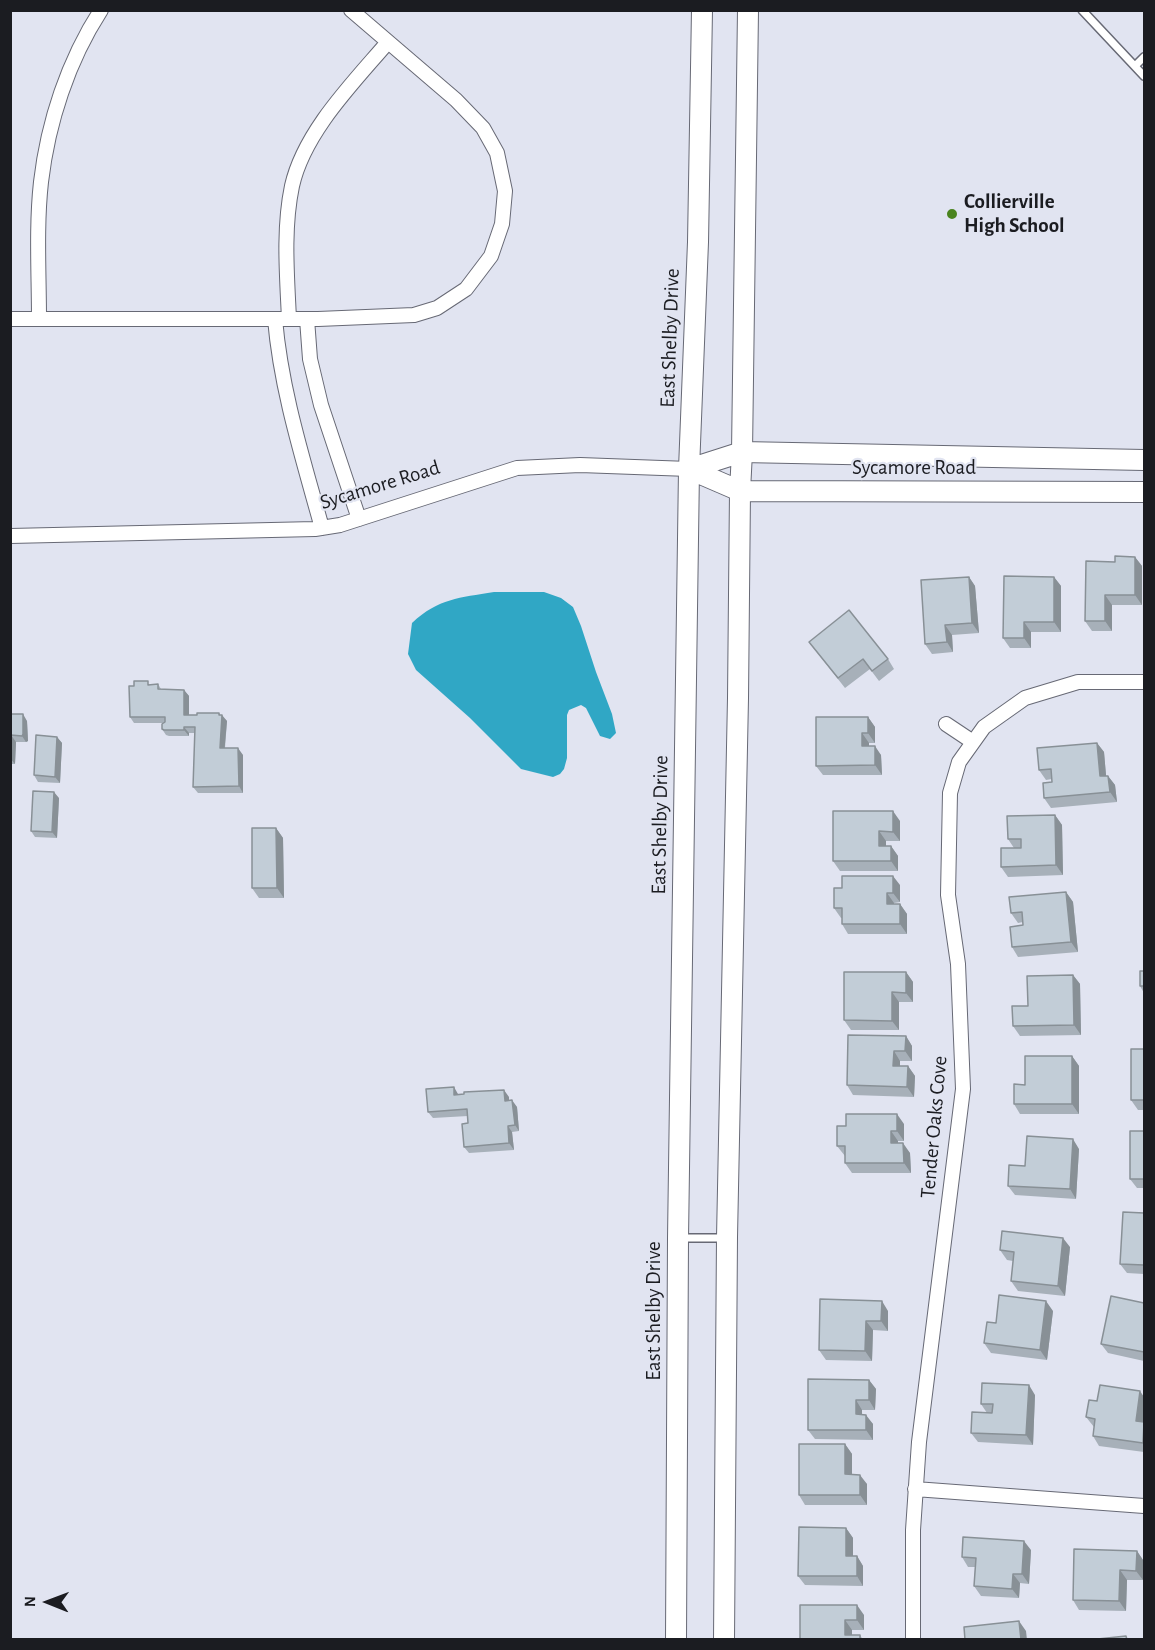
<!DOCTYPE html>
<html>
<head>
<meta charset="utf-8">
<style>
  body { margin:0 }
  #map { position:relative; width:1155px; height:1650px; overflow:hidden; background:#e1e4f1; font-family:"Alegreya Sans",sans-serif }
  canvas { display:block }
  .frame { position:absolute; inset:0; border:12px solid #1b1c21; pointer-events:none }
  .north { position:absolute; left:18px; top:1572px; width:60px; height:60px; -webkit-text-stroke:4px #e1e4f1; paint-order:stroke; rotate:271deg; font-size:16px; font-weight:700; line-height:24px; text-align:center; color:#1b1c21 }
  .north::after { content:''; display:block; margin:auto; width:21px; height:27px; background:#1b1c21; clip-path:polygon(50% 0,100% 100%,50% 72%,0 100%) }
</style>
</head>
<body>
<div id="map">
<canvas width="1155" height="1650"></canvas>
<div class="frame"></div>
<div class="north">N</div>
</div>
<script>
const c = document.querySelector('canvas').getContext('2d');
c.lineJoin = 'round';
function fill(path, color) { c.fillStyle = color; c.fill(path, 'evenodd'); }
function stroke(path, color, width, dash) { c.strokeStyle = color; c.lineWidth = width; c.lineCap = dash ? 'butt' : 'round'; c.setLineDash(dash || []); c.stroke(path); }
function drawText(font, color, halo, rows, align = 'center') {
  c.font = font + ' "Alegreya Sans",sans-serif'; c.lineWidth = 4.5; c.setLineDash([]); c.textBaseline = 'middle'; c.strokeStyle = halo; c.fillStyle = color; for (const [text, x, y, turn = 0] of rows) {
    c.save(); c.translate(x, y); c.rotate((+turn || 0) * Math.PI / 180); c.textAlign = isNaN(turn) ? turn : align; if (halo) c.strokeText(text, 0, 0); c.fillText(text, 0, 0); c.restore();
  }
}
fill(new Path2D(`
  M494 592H544L561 598 573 607 581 626 596 672 612 714 616 733 610 739 600 736 586 708 581 705 569 710 567 715V758L564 769 560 774 553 777 521 769 470 718 416 670 408 654 412 623C439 598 459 598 494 592Z`), '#30a7c5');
const lane = new Path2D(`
  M1082 10 1144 76
  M1135 66 1144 57
  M680 1238H726`);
const street = new Path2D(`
  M10 319H318L414 315 437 308 466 289 491 256 502 224 505 191 497 153 483 128 456 100 351 10
  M39 319C39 274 36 227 41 182 48 122 68 61 101 10
  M275 319C281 390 303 459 322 528
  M289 319C287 275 283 229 292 186 304 132 353 83 388 42
  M307 319 310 359 321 405 359 519
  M10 536 315 529 340 525 517 468 580 465 689 469
  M946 724 973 742
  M915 1489 1144 1506
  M913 1640V1530L919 1442 963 1089 958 964 948 895 950 793 959 762 984 727 1025 698 1078 682H1144`);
const secondary = new Path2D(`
  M689 469 740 491 1144 492
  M689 469 742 452 1144 460
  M676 1640 678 1238 689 469 698 242 702 10
  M724 1640 727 1237 738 698 740 491 742 452 748 10`);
stroke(lane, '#676975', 10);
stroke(street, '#676975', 16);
stroke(secondary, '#676975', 22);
stroke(lane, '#fff', 7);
stroke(street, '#fff', 14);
stroke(secondary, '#fff', 20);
fill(new Path2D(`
  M1135 557 1142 566V605H1112V631H1092L1085 621 1115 562Z
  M969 577 975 586 979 633 952 635 953 652 932 654 925 644Z
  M1054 577 1061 586V632H1031V648H1010L1003 638Z
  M809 642 888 659 894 669 879 681 870 669 845 688Z
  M158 684 161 689 184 690 189 696V715H220L227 721 225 748 243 755V793H198L193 787 195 733H189V736H169L166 735 162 729 164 723H134L130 717 151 685Z
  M10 714 27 721 28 741 26 742H16L15 764H10Z
  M868 717 875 727V743H869V746L881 755 882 775H823L816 766Z
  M57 737 62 743 60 783 38 782 34 775Z
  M1097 743 1104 752 1106 776H1108L1115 785 1117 802 1051 808 1044 798 1052 782V779L1046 780 1039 770Z
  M59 798 57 838 35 837 31 831Z
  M833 811 900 821V841H886V846H891L898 856V871H840L833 861Z
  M1055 815 1062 825 1063 875 1008 877 1001 867 1014 848 1008 839Z
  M276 828 283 838 284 898H259L252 888Z
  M900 885V902L894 903V904H900L907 914V934H848L842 924V918H841L834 908Z
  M1066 892 1073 902 1078 952 1018 957 1012 947 1023 925V922L1018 923 1011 913Z
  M1144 971V993L1140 986Z
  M906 972 913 982V1002H899V1030H851L844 1020Z
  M1073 975 1080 984 1081 1035 1020 1036 1013 1026 1028 1006Z
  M906 1036 912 1046V1061H900V1066H908L915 1076 914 1097 853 1095 847 1085Z
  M1144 1049V1110H1138L1131 1100Z
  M1072 1056 1079 1066V1114H1020L1014 1104 1025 1085Z
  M458 1094 509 1097V1101L517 1107 519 1131 512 1132 514 1150 469 1153 464 1147 468 1123V1116L433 1118 428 1112Z
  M904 1124V1141H898V1143L910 1153 911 1173H852L845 1163V1156L837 1146Z
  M1144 1131V1188H1137L1130 1179Z
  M1079 1149 1076 1199 1015 1195 1008 1186 1025 1166Z
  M1144 1213V1274L1127 1273 1120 1264Z
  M1070 1247 1065 1296 1018 1291 1011 1281 1013 1261 1007 1260 1000 1250Z
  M820 1299 888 1311V1331L873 1330 872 1361 826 1360 819 1350Z
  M1144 1303V1361L1108 1353 1101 1344Z
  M1053 1311 1047 1360 991 1353 984 1343 996 1323Z
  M869 1380 876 1389 875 1410H862V1414L873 1424V1440L815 1439 808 1430Z
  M1035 1395 1033 1445 978 1442 971 1433 987 1413 981 1404Z
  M1086 1417 1144 1422V1452L1099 1446 1093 1436 1094 1427Z
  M845 1444 852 1454V1475L867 1484V1505H805L799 1495Z
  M846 1528 853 1538V1556H857L863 1566V1586L805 1585 798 1576Z
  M1031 1550 1029 1584 1020 1583 1019 1598 981 1596 974 1586 975 1567H968L962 1557Z
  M1137 1551 1143 1560V1580H1127L1126 1611 1079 1610 1073 1600Z
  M800 1605 864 1615V1630H852V1635H860L863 1640H800Z`), '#a7b0b9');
fill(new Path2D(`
  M1135 557 1142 566V605L1135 595Z
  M969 577 975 586 979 633 972 623Z
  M1054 577 1061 586V632L1054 622Z
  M1105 595 1112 605V631L1105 621Z
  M1024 622 1031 632V648L1024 638Z
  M945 625 952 635 953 652 947 642Z
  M184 690 189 696V722L184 715Z
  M219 713 222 718V715L227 721 224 755 220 748Z
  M23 714 27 721 28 741 26 742 22 736Z
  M868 717 875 727V743L868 733Z
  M184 727 189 733V736L184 730Z
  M862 733 869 743V755L862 746Z
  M11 735 16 742 15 764 10 758Z
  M57 737 62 743 60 783 55 777Z
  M1097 743 1104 752 1107 786 1100 776Z
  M875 746 881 755 882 775 875 765Z
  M238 748 243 755V793L239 786Z
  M1108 776 1115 785 1117 802 1110 792Z
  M54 792 59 798 57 838 52 832Z
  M893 811 900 821V841L893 832Z
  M1055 815 1062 825 1063 875 1056 865Z
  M276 828 283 838 284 898 277 888Z
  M879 831 886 841V855L879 846Z
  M891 846 898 856V871L891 861Z
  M893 876 900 885V902L893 893Z
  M1066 892 1073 902 1078 952 1071 942Z
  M887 893 894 903V914L887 904Z
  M900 904 907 914V934L900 924Z
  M906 972 913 982V1002L906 993Z
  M1073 975 1080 984 1081 1035 1074 1025Z
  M892 992 899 1002V1030L892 1021Z
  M906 1036 912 1046V1061L905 1051Z
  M894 1051 900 1061V1075L893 1066Z
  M1072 1056 1079 1066V1114L1072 1104Z
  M908 1066 915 1076 914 1097 907 1087Z
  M454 1087 458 1094 459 1101 454 1095Z
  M504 1090 509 1097V1108L505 1101Z
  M512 1100 517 1107 519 1131 515 1125Z
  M897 1114 904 1124V1141L897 1131Z
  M508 1126 512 1132 514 1150 509 1143Z
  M891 1131 898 1141V1153L891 1143Z
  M1073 1139 1079 1149 1076 1199 1070 1189Z
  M903 1143 910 1153 911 1173 904 1163Z
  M1063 1238 1070 1247 1065 1296 1058 1286Z
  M882 1301 888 1311V1331L881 1321Z
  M1046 1301 1053 1311 1047 1360 1040 1350Z
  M866 1321 873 1330 872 1361 865 1351Z
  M869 1380 876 1389 875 1410 869 1400Z
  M1029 1385 1035 1395 1033 1445 1026 1435Z
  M1140 1391 1144 1397V1416L1142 1431 1136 1421Z
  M856 1400 862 1410V1424L856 1414Z
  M866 1415 873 1424V1440L866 1430Z
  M845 1444 852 1454V1484L845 1474Z
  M860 1475 867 1484V1505L860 1495Z
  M846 1528 853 1538V1566L846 1556Z
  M1024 1541 1031 1550 1029 1584 1022 1574Z
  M1137 1551 1143 1560V1580L1136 1571Z
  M857 1556 863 1566V1586L857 1576Z
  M1120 1570 1127 1580 1126 1611 1119 1601Z
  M1013 1574 1020 1583 1019 1598 1012 1589Z
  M857 1605 864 1615V1630L857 1620Z
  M845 1620 852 1630V1640L845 1635Z
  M1019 1621 1026 1631 1027 1640H1021Z`), '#889096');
const building = new Path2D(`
  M1115 556 1135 557V595H1105V621H1085L1086 561 1115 562Z
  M1004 576 1054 577V622H1024V638H1003Z
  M969 577 972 623 945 625 947 642 925 644 921 580Z
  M849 610 888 659 872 671 863 659 838 678 809 642Z
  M134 681H148V685L158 684V689L184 690V715H197V713H219V715H222L220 748H238L239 786 193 787 195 727H184V730H164L162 729V724L165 722V717H130L129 686H134Z
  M10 714H23V734L22 736 11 735 10 750Z
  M816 717H868V733H862V746H875V765L816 766Z
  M36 735 57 737 55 777 34 775Z
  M1097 743 1100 776H1108L1110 792 1044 798 1043 783 1052 782 1051 769 1039 770 1037 748Z
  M33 791 54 792 52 832 31 831Z
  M833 811H893V832L879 831V846H891V861H833Z
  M1055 815 1056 865 1001 867V848H1021V839H1008L1007 816Z
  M252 828H276L277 888H252Z
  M842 876H893V893H887V904H900V924H842V908H834V888H842Z
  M1066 892 1071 942 1012 947 1010 927 1023 925 1022 912 1011 913 1009 897Z
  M1140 971H1144V986H1140Z
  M844 972H906V993L892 992V1021L844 1020Z
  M1073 975 1074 1025 1013 1026 1012 1006H1028L1027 976Z
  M848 1035 906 1036 905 1051H894L893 1066H908L907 1087 847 1085Z
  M1131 1049H1144V1100H1131Z
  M1025 1056H1072V1104H1014V1084L1025 1085Z
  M454 1087V1095L464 1094V1092L504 1090 505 1101 512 1100 515 1125 508 1126 509 1143 464 1147 462 1124 468 1123 467 1109 428 1112 426 1089Z
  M846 1114H897V1131H891V1143H903L904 1163H845V1146H837V1126H846Z
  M1130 1131H1144V1179H1130Z
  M1027 1136 1073 1139 1070 1189 1008 1186 1009 1165 1025 1166Z
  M1123 1212 1144 1213V1265L1120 1264Z
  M1002 1231 1063 1238 1058 1286 1011 1281 1014 1252 1000 1250Z
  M999 1295 1046 1301 1040 1350 984 1343 987 1322 996 1323Z
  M1111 1296 1144 1303V1352L1101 1344Z
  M820 1299 882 1301 881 1321H866L865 1351 819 1350Z
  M808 1379 869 1380V1400H856V1414L866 1415V1430H808Z
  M982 1383 1029 1385 1026 1435 971 1433 972 1412 992 1413 993 1404H981Z
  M1100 1385 1140 1391 1136 1421 1144 1422 1143 1443 1093 1436 1095 1419 1086 1417 1089 1400 1097 1401Z
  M799 1444H845V1474L860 1475V1495H799Z
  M799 1527 846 1528V1556H857V1576H798Z
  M963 1537 1024 1541 1022 1574H1013L1012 1589 974 1586 976 1558 962 1557Z
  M1074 1549 1137 1551 1136 1571 1120 1570 1119 1601 1073 1600Z
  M800 1605H857V1620H845V1635H860V1640H800Z
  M1019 1621 1021 1640H965L964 1627Z
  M1126 1636 1127 1640H1088Z`);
fill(building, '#c2cdd7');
stroke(building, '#889096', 1.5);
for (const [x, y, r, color] of [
  [952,214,6,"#4a841f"]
]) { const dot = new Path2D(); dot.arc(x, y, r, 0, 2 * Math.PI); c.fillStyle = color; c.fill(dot); stroke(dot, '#e1e4f1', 2); }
drawText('bold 21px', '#1b1c21', '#e1e4f1', [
  ["Collierville",964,202],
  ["High School",964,226]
], 'left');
drawText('21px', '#1b1c21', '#e1e4f1', [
  ["East Shelby Drive",670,338,-88],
  ["Sycamore Road",914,468],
  ["Sycamore Road",380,485,-17],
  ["East Shelby Drive",660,825,-89],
  ["Tender Oaks Cove",934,1127,-85],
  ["East Shelby Drive",654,1311,-90]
]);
</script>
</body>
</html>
